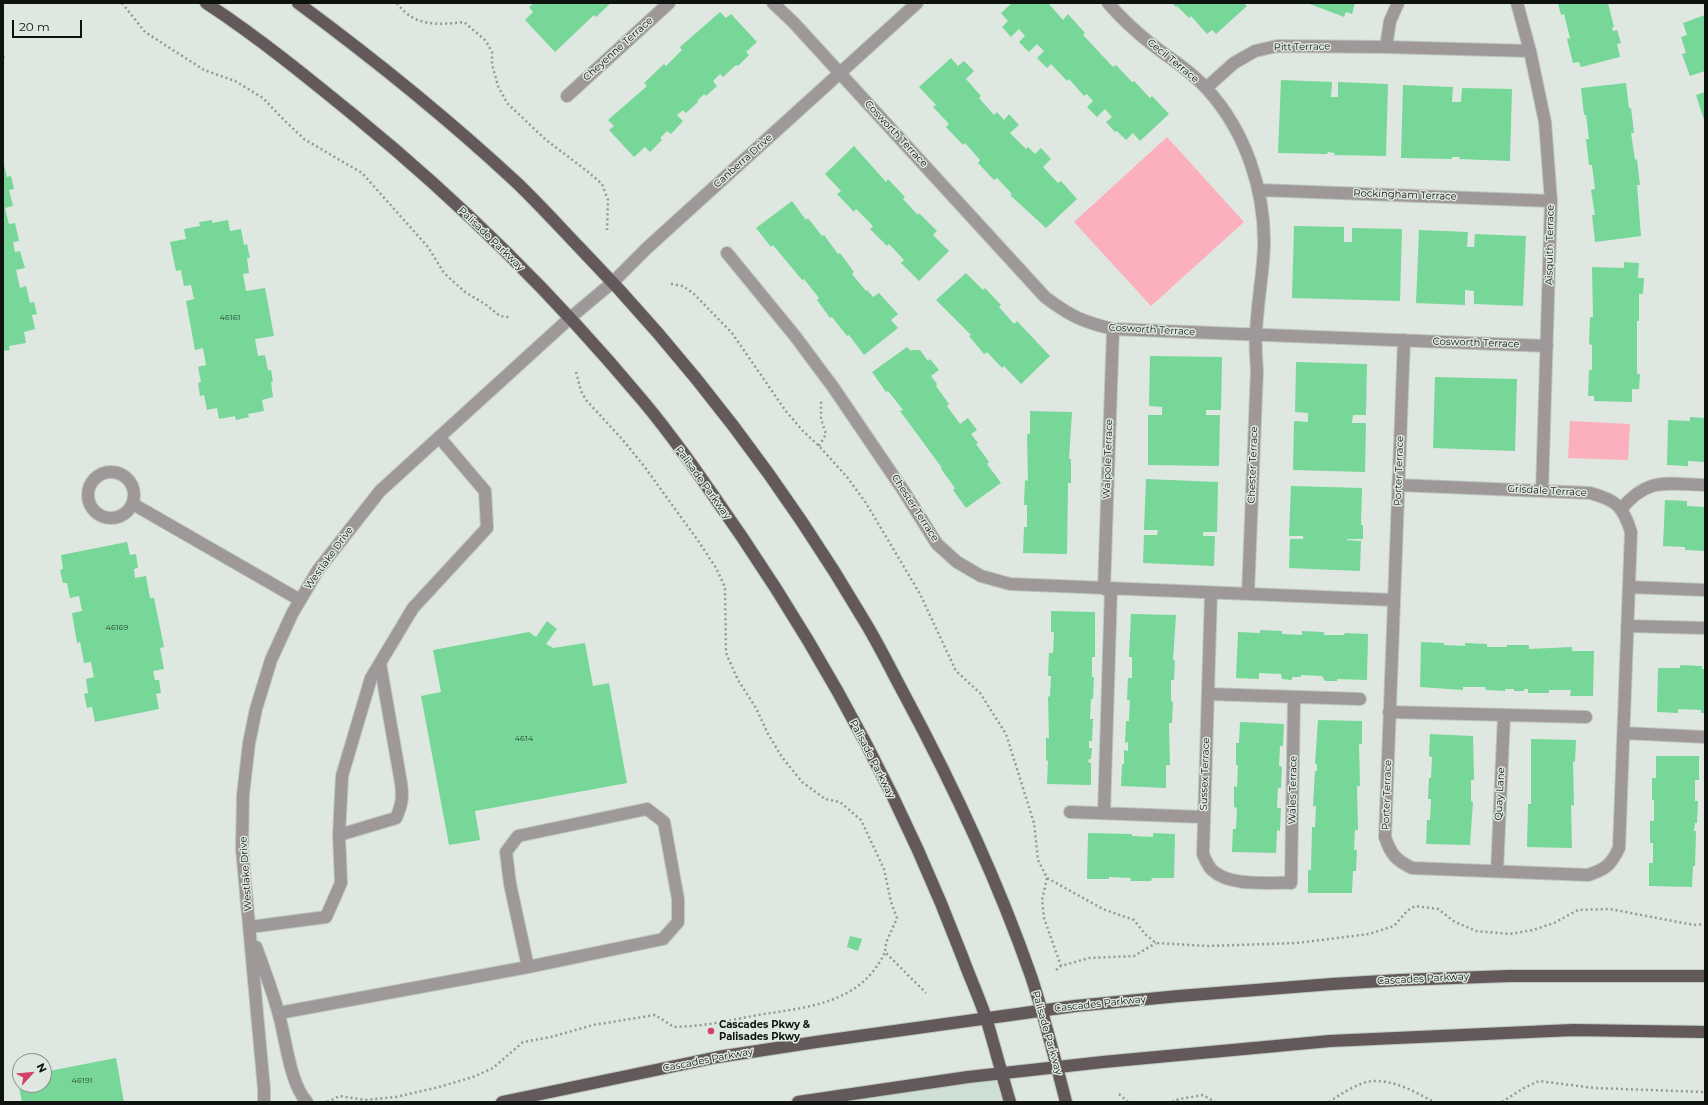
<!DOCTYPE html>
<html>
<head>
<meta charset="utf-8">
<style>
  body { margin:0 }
  #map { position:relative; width:1708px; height:1105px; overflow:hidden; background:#dee8e1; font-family:Montserrat,sans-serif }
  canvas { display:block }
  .frame { position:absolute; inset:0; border:4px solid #0f1310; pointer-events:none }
  .north { position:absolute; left:12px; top:1053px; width:40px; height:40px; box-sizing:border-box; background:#dee8e1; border:1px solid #8b938d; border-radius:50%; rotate:63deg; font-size:11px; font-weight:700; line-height:16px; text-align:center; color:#0f1310 }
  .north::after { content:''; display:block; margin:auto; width:14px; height:18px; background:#d04268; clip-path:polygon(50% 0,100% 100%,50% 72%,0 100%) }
  .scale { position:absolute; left:12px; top:20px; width:70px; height:18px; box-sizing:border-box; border:2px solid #0f1310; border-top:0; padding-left:5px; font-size:12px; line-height:14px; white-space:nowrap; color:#0f1310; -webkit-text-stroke:3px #dee8e1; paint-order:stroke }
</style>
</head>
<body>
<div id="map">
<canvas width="1708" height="1105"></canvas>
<div class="frame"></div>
<div class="north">N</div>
<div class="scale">20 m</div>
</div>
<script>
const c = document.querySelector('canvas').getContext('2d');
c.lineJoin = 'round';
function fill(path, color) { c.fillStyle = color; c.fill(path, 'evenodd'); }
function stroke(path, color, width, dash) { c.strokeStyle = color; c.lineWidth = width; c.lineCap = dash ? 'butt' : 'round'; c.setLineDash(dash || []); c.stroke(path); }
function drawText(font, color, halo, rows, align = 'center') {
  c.font = font + ' Montserrat,sans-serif'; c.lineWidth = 3; c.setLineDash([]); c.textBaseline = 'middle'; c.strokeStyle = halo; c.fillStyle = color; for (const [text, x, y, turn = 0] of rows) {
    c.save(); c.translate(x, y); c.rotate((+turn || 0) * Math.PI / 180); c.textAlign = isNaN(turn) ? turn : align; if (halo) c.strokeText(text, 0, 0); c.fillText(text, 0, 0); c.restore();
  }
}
fill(new Path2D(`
  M1002 1073 1010 1102H798Z`), '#cedfd3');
fill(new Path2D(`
  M1167 137 1244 222 1151 306 1074 222Z
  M1570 421 1630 424 1628 460 1568 458Z`), '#fcafbc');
fill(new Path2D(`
  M534 3H611L596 17 594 15 555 52 525 20 533 12 529 7Z
  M1012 3H1048L1063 20 1068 14 1085 33 1083 35 1113 67 1116 65 1132 82 1134 81 1150 98 1152 96 1169 114 1140 141 1133 133 1126 140 1117 131 1115 132 1106 122 1112 117 1105 109 1097 117 1087 107 1093 101 1087 94 1084 96 1069 79 1067 81 1051 64 1047 68 1037 58 1044 51 1037 44 1029 52 1019 42 1025 36 1019 29 1011 37 1002 27 1008 21 1001 13Z
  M1172 3H1244L1247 6 1216 34 1212 30 1207 34 1191 16 1189 18 1177 6 1176 7Z
  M1307 3H1355L1352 14 1346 12 1344 17Z
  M1558 3H1608L1614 27 1612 28 1613 31 1617 30 1621 43 1617 44 1620 57 1581 67 1579 62 1573 63 1567 39 1570 38 1564 14 1561 15Z
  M720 12 726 18 731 14 757 42 746 52 749 55 738 66 736 65 723 77 720 74 713 81 717 86 706 96 704 94 697 101 698 102 686 113 683 110 677 115 683 121 671 134 667 131 660 138 662 140 650 152 645 147 634 157 609 130 614 126 608 120 647 86 644 83 664 64 666 66 682 50 680 47Z
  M1705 15V71L1690 76 1682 54 1686 53 1681 37 1687 35 1683 23Z
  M951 58 958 66 964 61 974 71 966 79 981 96 979 98 994 115 997 112 1004 120 1009 114 1019 125 1010 133 1026 149 1028 147 1035 154 1041 148 1051 159 1043 167 1058 183 1061 181 1077 199 1046 228 1010 195 1012 194 997 178 994 180 978 163 980 160 965 143 963 145 946 127 949 124 933 107 936 105 919 87Z
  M1281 80 1332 82 1331 97H1338V82L1388 84 1386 156 1334 155 1335 153 1328 152 1327 154 1278 153Z
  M1626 83 1629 108H1631L1634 133H1631L1635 160 1637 159 1640 185H1637L1641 236 1595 242 1592 215H1595L1591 190 1595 189 1592 165H1589L1586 139H1589L1586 115H1584L1581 88Z
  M1403 85 1453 87 1452 102H1461L1462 88 1512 89 1510 161 1459 159 1460 157H1452V159L1401 158Z
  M1705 92V119L1704 120 1696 95Z
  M854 146 886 182 888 179 905 197 903 199 918 215 919 213 937 231 933 235 949 251 919 281 901 263 904 260 889 244 887 246 870 229 873 226 856 209 854 212 837 194 841 191 825 174Z
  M3 161 7 177 11 176 14 189 9 190 13 206 5 208 9 224 15 223 19 241 13 242 15 252 20 251 25 268 16 270 20 288 26 286 30 303 34 302 37 314 32 315 35 329 24 332 26 343 9 346 10 350 3 351Z
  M792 201 806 220 808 218 822 236 824 235 838 254 840 253 854 272 852 274 866 291 867 290 873 297 879 293 898 314 891 320 898 328 864 355 849 335 847 336 832 317 830 318 817 300 819 298 804 279 802 280 773 245 771 247 756 228Z
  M212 220V223L228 220 230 231 241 229 244 245 247 244 250 258H247L249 273 243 274 246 291 265 288 274 336 255 339 258 356 265 355 268 370H271L273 382H271L273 397 262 400 264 411 248 414 249 417 236 420 235 416 219 419 217 408 207 410 204 395 200 396 198 383 201 382 198 367 206 365 203 348 195 350 186 301 194 299 191 285 184 286 181 270 176 271 170 242 186 239 184 229 200 226 199 222Z
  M1294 226 1344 227V242H1352V228L1402 229 1400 301 1292 298Z
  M1419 230 1468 232 1467 247H1474L1475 234 1526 236 1523 306 1474 304V291L1465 290V305L1416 303Z
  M1624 262 1639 263 1638 278H1644L1643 294H1639V321H1637V374H1640L1639 389H1632V402L1594 401V396H1588L1589 370H1592V345L1589 344 1590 317H1593L1592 267 1624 268Z
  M966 273 983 290 985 288 1001 305 999 307 1014 324 1017 321 1050 356 1021 384 1004 366 1002 368 987 352 984 354 969 336 971 335 936 300Z
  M907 347 911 351 913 350H920L928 361 930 359 939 370 931 376 937 384 936 386 949 404 947 406 960 424 968 418 977 430 971 434 978 443 976 444 989 462 987 464 1001 483 966 508 953 490 955 488 941 469 942 468 900 411 903 410 888 391 886 392 872 372Z
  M1150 356 1222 357 1221 410H1206V415H1220L1219 466 1148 465V415H1162V407L1149 406Z
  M1296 362 1367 364 1366 415H1353L1352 423H1366L1365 472 1293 470 1294 421 1308 422V413L1295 412Z
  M1435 377 1517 379 1515 451 1433 448Z
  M1030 411 1072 412 1069 459H1071V483H1068L1067 554 1023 553 1024 527H1027V505H1024L1025 480 1028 481 1027 434H1030Z
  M1690 417 1705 418V462L1688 461V466L1667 465 1668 420 1690 421Z
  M1146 479 1218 482 1217 532H1203V536H1215L1214 566 1143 563 1144 535H1157L1158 530H1144Z
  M1291 486 1362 488 1361 525H1363V539H1347V540L1361 541 1360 571 1289 568 1290 539H1303V536H1289Z
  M1665 500 1687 501V506L1705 507V551L1685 550V547L1663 546Z
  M127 542 130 555 136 554 138 568 134 569 135 578 146 576 150 598H154L164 647 160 648 164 669 153 671 155 680H159L161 693 156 694 159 709 95 722 92 707 87 708 84 694 88 693 86 679 94 677 91 662 84 663 80 642 77 643 72 613 82 611 79 596 70 598 67 583H63L60 570 63 569 61 555Z
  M1051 611 1095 612V657H1092V677H1094L1093 699H1091L1090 719H1093L1092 741H1089V748H1092L1091 759H1089L1088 762 1091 763V785L1047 784 1048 761 1046 760V738H1049L1048 697 1050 696 1051 676H1048L1049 653H1053L1054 632H1051Z
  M1131 614 1176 615 1173 660H1175L1174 680H1171V701L1173 702 1172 723H1169L1170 765H1166V788L1121 786 1122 764H1124V750L1128 751V742L1125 743 1126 721H1129L1130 700H1127L1128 678H1132V657H1129Z
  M547 621 557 629 546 644 553 648 585 643 593 686 609 683 627 783 475 811 480 840 449 845 421 696 441 692 433 650 529 632 536 637Z
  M1260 630 1282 631V634L1302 635V631L1324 632V635H1344L1345 633 1368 634 1367 680 1337 679V681H1325L1322 676 1301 675V677H1292V680L1282 679 1281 674 1259 673V679L1236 678 1238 632 1260 633Z
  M1421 642 1444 643V645L1465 646V643L1487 644V647H1507V645H1529V649L1572 647V651H1594L1593 696H1570L1571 690H1549V693H1528V689H1524V691H1514V689H1505V691L1486 690 1485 687H1463V690L1420 687Z
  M1680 665 1702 666V669H1705V713H1701V710L1678 709V713L1657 712 1658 668H1680Z
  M1318 720 1362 721V744H1359L1360 786H1357L1358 830H1355L1354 850H1357L1356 871H1353L1352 893H1308V870H1311L1312 827H1315L1316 806H1313L1315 771H1317V764H1315Z
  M1240 722 1284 724 1283 746H1280L1279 766 1282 767 1281 788H1278L1277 808H1281L1280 831 1277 830 1276 853 1232 852 1233 829H1236L1237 808 1234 807V786L1237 787 1238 765H1236V743H1239Z
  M1430 734 1473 736 1474 780H1471V801L1473 802 1470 845 1426 844 1427 820H1430L1431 799H1428L1429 778H1431L1432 757 1429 756Z
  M1531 739 1576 740 1575 762 1573 761 1574 806 1571 805 1572 848 1527 847 1528 804H1531Z
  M1656 756H1699V780H1695V801H1698L1697 823H1695L1694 831H1696L1695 866H1693L1692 887 1649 886V863H1653V843H1650V821H1654V800H1652V778H1656Z
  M1088 833 1132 834V836L1153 837V833L1175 834 1174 878H1152L1151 881H1130L1131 878 1109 877V879H1087Z
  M850 936 862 939 858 951 847 947Z
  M116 1058 124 1102H22L17 1077 20 1076V1085H44V1072Z`), '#76d798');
const minor = new Path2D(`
  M773 3 794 23 1045 297C1070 316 1083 322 1113 329L1547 346
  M1108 3C1122 19 1137 33 1154 46 1172 60 1191 71 1206 88 1245 130 1265 189 1264 246 1263 275 1257 304 1256 334 1255 345 1256 358 1257 370L1248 594
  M1517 3 1530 51 1545 122 1551 201 1542 491
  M1386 47 1390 21 1398 3
  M1206 88 1234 63 1255 51 1277 46 1386 47 1530 51
  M567 96 669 3
  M1259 190 1551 201
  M727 253 795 336 833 387 903 490 937 544 957 562 981 576 1010 584 1394 600
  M88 495a23 23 0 1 1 46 0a23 23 0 1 1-46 0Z
  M1398 485 1590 493C1616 500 1623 506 1631 532L1619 848C1611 865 1606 869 1588 875L1412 868C1396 860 1391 855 1385 837L1404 340
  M133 504 300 600
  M1621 509C1649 476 1666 484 1705 485
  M1629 587 1705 590
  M1104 589 1113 329
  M1211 593 1203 854C1205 859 1208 866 1212 870 1230 887 1267 882 1291 883L1294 698
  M1627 626 1705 628
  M1208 694 1360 699
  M1389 712 1586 717
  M1624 733 1705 737
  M1070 812 1203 817
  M1104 813 1111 589
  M339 835 396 818C402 805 403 797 401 783L380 663
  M1497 871 1504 716
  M250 927 326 917 341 883 339 835 342 776 371 678 413 608 487 528 485 491 439 437
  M256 947C264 969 273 992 279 1015 286 1040 290 1084 307 1102
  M279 1013 528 967 663 939 678 922V899L664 822 647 809 518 836 506 852 510 884 528 967
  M264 1102V1089L242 849 243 795 249 743 256 709 271 660 292 614 318 570 380 491 570 318 613 282 647 248 917 3`);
const major = new Path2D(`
  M206 3C258 37 307 77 356 117 460 202 557 298 643 401 679 444 710 491 742 537 830 667 906 809 962 956 970 978 980 999 987 1021 995 1048 1002 1075 1010 1102
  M298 3C374 59 447 118 516 182 537 202 557 224 578 246 688 359 785 486 865 622 879 645 891 670 904 694 953 785 997 879 1031 976 1045 1018 1055 1060 1066 1102
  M502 1102 718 1057 816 1042 1075 1006 1179 996 1332 984 1400 980 1509 976H1705
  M798 1102 968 1077 1103 1062 1330 1041 1573 1030 1705 1032`);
stroke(minor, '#bdc6c0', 14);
stroke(major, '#bdc6c0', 14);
stroke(new Path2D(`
  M122 3 145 32 204 70 235 81 263 98 282 118 304 139 362 173 428 247 444 273 465 292 485 304 500 316 509 317
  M397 3C414 27 438 25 464 22L486 41 492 52V64L498 86 507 103 546 140 587 171 602 184 608 200 607 230
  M3 58 6 54
  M671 284 683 286 694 294 732 333 785 410 802 430 819 446 847 477 866 503 920 594 956 671 980 693 1006 734 1034 823 1038 860 1047 878 1103 909 1134 920 1145 934 1156 943 1207 946 1297 943 1369 934 1394 926 1407 911 1415 906 1438 909 1455 922 1476 931 1510 934 1533 930 1554 923 1578 910 1610 909 1694 925 1705 924
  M576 372 581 391 586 400 622 439 644 466 699 542 716 568 725 587 726 653 738 680 756 708 768 734 782 757 802 782 825 799 840 802 861 820 884 869 891 902 897 918 886 943 885 952 926 993
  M819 446 826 434 821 419V401
  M1047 878 1042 900 1044 918 1061 966
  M1056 970 1061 966 1089 958 1134 956 1156 943
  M1119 1094 1128 1102
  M327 1102 340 1096 365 1100 396 1097 439 1087 473 1077 493 1068 523 1042 551 1037 593 1025 655 1015 674 1027 692 1026C715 1024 736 1019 758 1015 808 1007 861 1004 885 952
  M1172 1102 1179 1099 1203 1095 1215 1102
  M1329 1102C1339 1095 1361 1081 1373 1081 1395 1080 1415 1092 1434 1102
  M1502 1102 1524 1088 1539 1081 1594 1088 1705 1092`), '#919994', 2.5, [2, 3]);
stroke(minor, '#9e9899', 12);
stroke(major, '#63595b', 12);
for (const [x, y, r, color] of [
  [711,1031,4,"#d04268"]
]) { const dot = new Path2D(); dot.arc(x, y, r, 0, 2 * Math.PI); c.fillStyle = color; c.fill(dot); stroke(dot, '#dee8e1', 1.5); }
drawText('8px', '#294432', null, [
  ["46161",230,318],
  ["46169",117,628],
  ["4614",524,739],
  ["46191",82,1081]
]);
drawText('10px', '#0f1310', '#dee8e1', [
  ["Pitt Terrace",1302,47,-1],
  ["Cheyenne Terrace",618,49,-42],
  ["Cecil Terrace",1173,61,39],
  ["Cosworth Terrace",896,134,47],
  ["Canberra Drive",743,161,-42],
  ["Rockingham Terrace",1405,195,2],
  ["Palisade Parkway",491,239,44],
  ["Aisquith Terrace",1550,245,-89],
  ["Cosworth Terrace",1152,330,3],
  ["Cosworth Terrace",1476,343,2],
  ["Walpole Terrace",1108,459,-88],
  ["Chester Terrace",1253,465,-88],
  ["Porter Terrace",1399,471,-88],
  ["Palisade Parkway",703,483,54],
  ["Grisdale Terrace",1547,491,3],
  ["Chester Terrace",915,508,57],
  ["Westlake Drive",329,558,-54],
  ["Palisade Parkway",872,759,63],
  ["Sussex Terrace",1205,774,-88],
  ["Wales Terrace",1293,790,-89],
  ["Quay Lane",1500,794,-87],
  ["Porter Terrace",1387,795,-88],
  ["Westlake Drive",246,874,-94],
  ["Cascades Parkway",1423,979,-3],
  ["Cascades Parkway",1100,1004,-6],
  ["Palisade Parkway",1047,1033,74],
  ["Cascades Parkway",708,1060,-11]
]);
drawText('bold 10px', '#0f1310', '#dee8e1', [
  ["Cascades Pkwy &",719,1025],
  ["Palisades Pkwy",719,1037]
], 'left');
</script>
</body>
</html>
